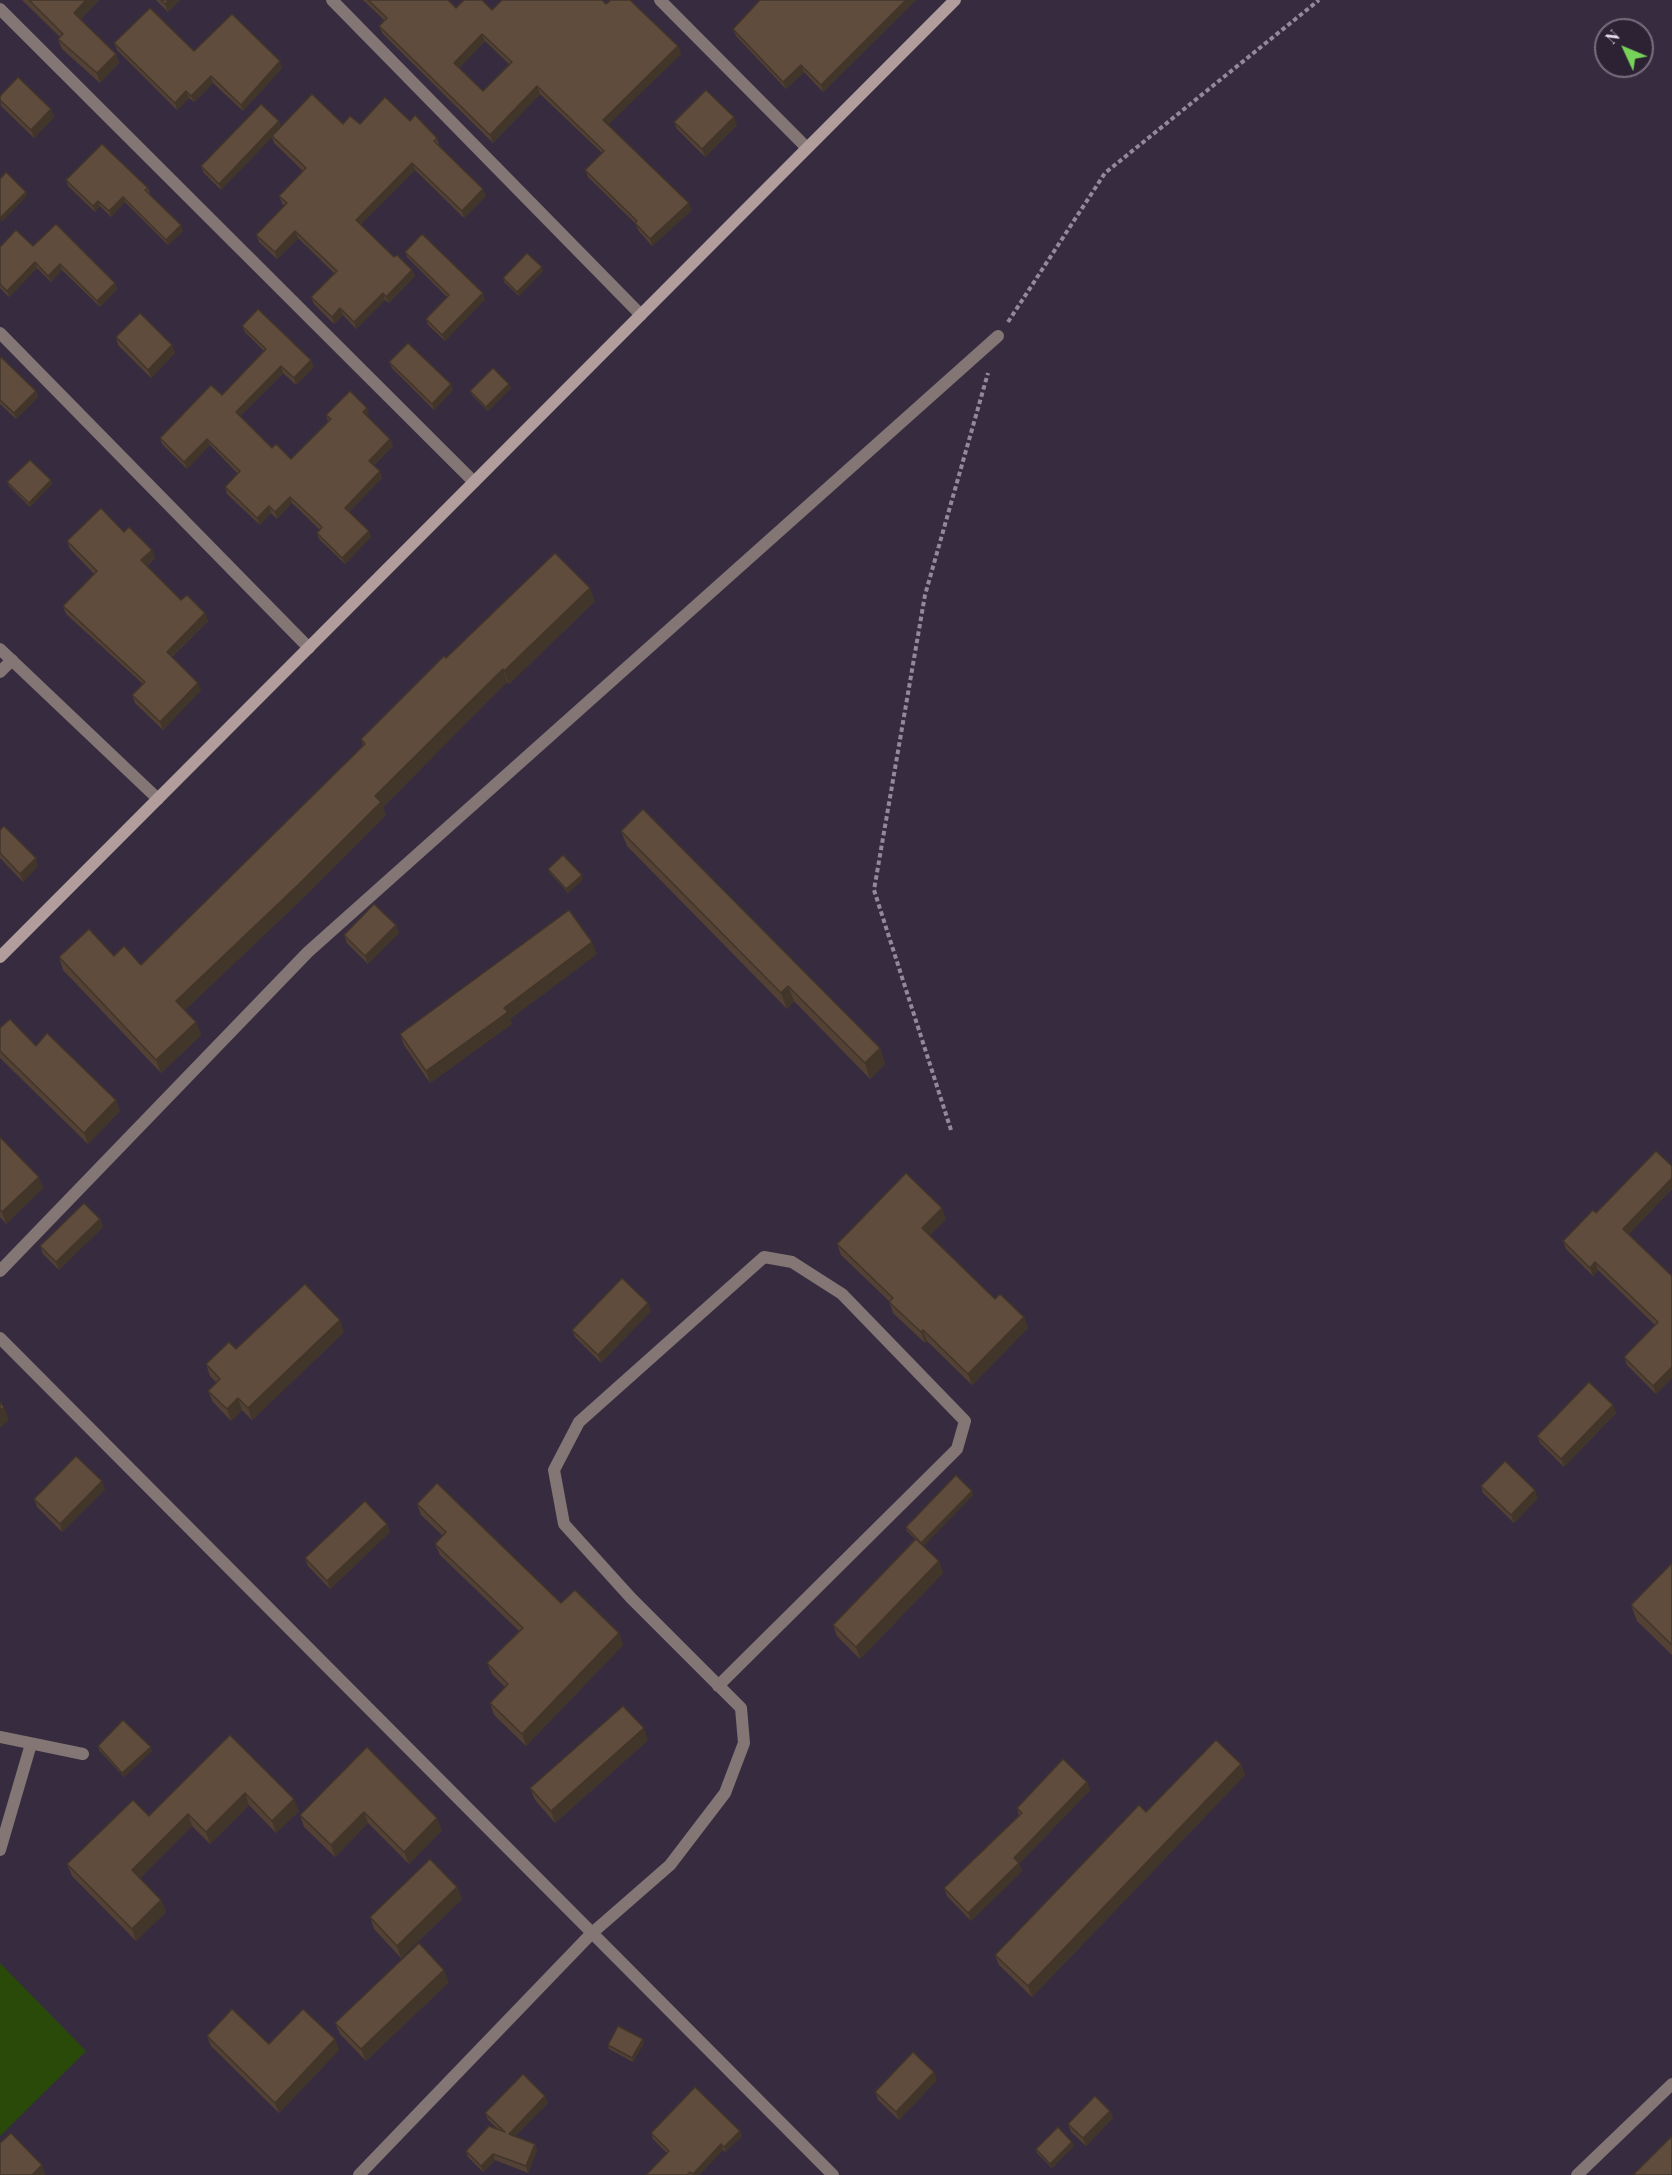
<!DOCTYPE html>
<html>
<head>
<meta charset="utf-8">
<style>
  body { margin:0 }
  #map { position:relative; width:1672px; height:2175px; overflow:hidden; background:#372c3f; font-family:"Playfair Display",serif }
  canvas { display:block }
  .north { position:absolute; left:1594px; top:18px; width:60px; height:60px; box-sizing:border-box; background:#2d2234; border:2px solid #776e7e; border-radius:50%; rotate:314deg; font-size:16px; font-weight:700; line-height:24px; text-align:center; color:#e7e0ec }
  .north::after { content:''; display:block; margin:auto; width:21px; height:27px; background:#77d259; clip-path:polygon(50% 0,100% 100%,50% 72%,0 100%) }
</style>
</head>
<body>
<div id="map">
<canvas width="1672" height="2175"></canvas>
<div class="north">N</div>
</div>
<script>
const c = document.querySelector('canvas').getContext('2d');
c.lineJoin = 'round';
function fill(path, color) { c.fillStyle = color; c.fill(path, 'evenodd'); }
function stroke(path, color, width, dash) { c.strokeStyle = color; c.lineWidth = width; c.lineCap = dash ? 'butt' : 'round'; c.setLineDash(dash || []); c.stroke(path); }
fill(new Path2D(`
  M0 1963 86 2051 0 2136Z`), '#2a4a09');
stroke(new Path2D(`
  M1008 322 1105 173 1319 0
  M951 1130 874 890 925 595 988 373`), '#928999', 4, [4.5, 3]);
stroke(new Path2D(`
  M0 672 12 660
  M0 1271 308 952 998 336
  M0 1737 83 1754
  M0 1850 31 1744
  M1577 2175 1672 2084`), '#837675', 12);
stroke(new Path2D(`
  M332 0 641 315
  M660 0 807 148
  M0 9 474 482
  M0 333 309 648
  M0 649 158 799
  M0 1338 833 2175
  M359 2175 591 1934 670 1865 725 1793 744 1743 741 1708 631 1598 564 1524 554 1470 579 1422 764 1257 792 1262 842 1294 965 1421 957 1449 718 1686`), '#837675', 12);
stroke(new Path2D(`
  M0 957 955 0`), '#b19d9b', 12);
fill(new Path2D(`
  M22 0H99L80 20 116 54 119 63 100 83 62 49 58 39 60 37Z
  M156 0H180L168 12Z
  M363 0H448L456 8 492 10 606 4 678 46 681 54 608 124 692 210 652 246 638 230 636 224 588 177 585 170 602 153 540 94 493 143 382 33 379 26 384 20ZM485 41 509 64 483 91 459 68Z
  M760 0H916L823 92 804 72 786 89 736 36 733 29Z
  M114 43 194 51 282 68 243 111 213 83 194 102 189 98 177 110 117 50Z
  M0 96 51 109 54 117 34 138 1 106Z
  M279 121 281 127 343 124H360L410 121 437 138 439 145 486 196 464 218 415 170 360 225 415 276 389 303 385 300 356 329 343 315 334 324 314 304 311 297 334 273 298 238 277 259 259 242 256 235 284 206 282 203 279 196 303 171 274 143 272 137 221 190 204 173 201 166Z
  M674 122 737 125 705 157 677 129Z
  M66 180 148 188 150 193 149 194 183 231 168 245 125 202 111 217 100 206 95 212 68 186Z
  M33 246 115 283 117 289 100 307 62 270 51 282 37 268 9 297 0 288V247Z
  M405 252 485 299 445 341 428 325 426 319 447 297 407 257Z
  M543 271 519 296 504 282 503 278Z
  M242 326 314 367 296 385 283 373 240 416 272 448 291 459 328 421 326 415 369 414 367 416 390 439 393 446 374 465 382 478 349 512 369 531 371 537 345 564 319 539 317 533 320 530 292 503 277 519 271 513 260 525 227 494 225 487 238 474 210 445 187 469 162 444 160 438 222 395 264 351 245 332Z
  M116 337 172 345 175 353 151 378 118 345Z
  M0 358 36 391 38 397 16 419 0 404Z
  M389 362 453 390 434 410 392 368Z
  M511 388 488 411 472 395 470 391Z
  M51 480 52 484 30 507 9 486 7 482Z
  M124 532 152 550 155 558 147 566 181 600 205 613 208 621 172 657 201 690 163 730 135 703 132 695 143 684 66 614 63 606 94 574 70 549 67 541Z
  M595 601 509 684 507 682 383 807 386 815 304 897 185 1010 196 1022 201 1035 161 1073 63 970 59 957 114 956 141 965 363 746 361 739 446 658Z
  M0 830 38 866 23 882 0 858Z
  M621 831 880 1048 885 1064 870 1079 794 1001 787 1009 627 846Z
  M548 869 583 879 568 893 550 873Z
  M396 925 399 933 368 964 347 943 344 935Z
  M597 954 510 1019 512 1024 430 1083 404 1045 400 1034Z
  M0 1028 36 1046 116 1100 120 1111 88 1144 0 1058Z
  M0 1137 43 1188 6 1224 0 1217Z
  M1672 1166V1189L1629 1234 1672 1276V1378L1656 1394 1627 1365 1624 1357 1655 1325 1598 1270 1593 1276 1566 1249 1563 1241 1596 1213Z
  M100 1219 103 1227 59 1270 43 1254 40 1246Z
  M946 1219 930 1235 995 1299 1024 1317 1028 1328 972 1385 927 1341 925 1343 893 1313 889 1301 841 1255 837 1244Z
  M651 1311 601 1363 575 1337 572 1330Z
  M344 1332 252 1420 242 1410 231 1421 213 1402 208 1391 217 1383 210 1376 206 1364 236 1349Z
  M1613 1405 1616 1413 1564 1467 1540 1443 1537 1436Z
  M1481 1486 1538 1498 1514 1523 1483 1493Z
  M105 1489 62 1532 37 1507 34 1499Z
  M973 1495 923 1546 939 1561 943 1573 860 1659 837 1636 833 1625 915 1539 907 1531 906 1527Z
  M417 1504 561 1603 619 1633 623 1645 526 1746 494 1715 490 1703 505 1687 492 1674 487 1663 519 1631 440 1555 435 1544 443 1536 421 1515Z
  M387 1524 390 1532 330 1589 308 1566 305 1558Z
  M1672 1563V1655L1637 1621 1631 1605Z
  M230 1735 299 1811 276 1833 249 1805 210 1844 192 1826 140 1878 161 1900 166 1912 136 1941 72 1876 67 1864 149 1816Z
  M648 1740 555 1823 535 1800 530 1788Z
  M98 1746 152 1751 124 1777 99 1750Z
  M367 1747 442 1830 409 1864 368 1823 335 1857 304 1827 300 1815Z
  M1241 1764 1245 1775 1032 1997 999 1965 995 1955 1146 1812Z
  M1087 1782 1090 1790 1019 1864 1022 1871 971 1921 947 1896 944 1888 1019 1815 1017 1808Z
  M457 1887 462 1899 401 1958 374 1929 370 1917Z
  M449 1982 366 2061 340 2034 335 2023Z
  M207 2036 269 2044 339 2050 279 2113 211 2046Z
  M643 2039 644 2043 633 2062 609 2049 608 2045Z
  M937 2080 899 2120 878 2100 875 2092Z
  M548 2103 515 2136 535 2144 537 2150 528 2173 495 2160 483 2172 468 2157 466 2151 498 2129 488 2120 485 2113Z
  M1110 2111 1113 2118 1086 2146 1071 2132 1068 2124Z
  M740 2131 742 2136 725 2152 723 2150 699 2175H646L667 2153 653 2139 651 2133Z
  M1074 2146 1052 2168 1037 2153 1036 2149Z`), '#524134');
fill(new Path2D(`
  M86 0H99L77 23 74 13Z
  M169 0H180L168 12 165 4Z
  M906 0H916L823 92 821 85Z
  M482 34 485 41 457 70 454 63Z
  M678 46 681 54 606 127 603 120Z
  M116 54 119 63 100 83 97 73Z
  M280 61 282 68 243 111 241 105Z
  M801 65 804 72 786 89 783 82Z
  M211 76 213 83 194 102 191 96Z
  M537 86 540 94 493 143 490 135Z
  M186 91 189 98 177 110 175 103Z
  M51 109 54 117 34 138 31 130Z
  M734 117 737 125 705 157 702 149Z
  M279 121 281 128 221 190 219 184Z
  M412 163 415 170 358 227 356 220Z
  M483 189 486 196 464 218 462 211Z
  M26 192 27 196 2 222 0 218Z
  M123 197 125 202 111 217 109 211Z
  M98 201 100 206 95 212 93 206Z
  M689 203 692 210 652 246 650 239Z
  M181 225 183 231 168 245 166 240Z
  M295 231 298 238 277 259 275 252Z
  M35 262 37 268 9 297 7 291Z
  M60 264 62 270 51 282 48 276Z
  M542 267 543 271 519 296 517 292Z
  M412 270 415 276 389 303 386 297Z
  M115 283 117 289 100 307 97 301Z
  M383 293 385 300 356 329 354 322Z
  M483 293 485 299 445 341 442 335Z
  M340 308 343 315 334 324 332 317Z
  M172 345 175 353 151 378 148 370Z
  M311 360 314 367 296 385 294 378Z
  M281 366 283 373 238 418 236 412Z
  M451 384 453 390 434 410 432 404Z
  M509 384 511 388 488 411 486 407Z
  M36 391 38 397 16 419 14 413Z
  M367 408 369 414 365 418 363 412Z
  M207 439 210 445 187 469 184 462Z
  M390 439 393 446 371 467 369 461Z
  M380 471 382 478 347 514 345 508Z
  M51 480 52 484 30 507 29 503Z
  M290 497 292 503 277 519 275 512Z
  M269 506 271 513 260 525 257 518Z
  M369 531 371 537 345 564 342 558Z
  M152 550 155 558 144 568 141 560Z
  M590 588 595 601 509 684 504 671Z
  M205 613 208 621 169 659 167 652Z
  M503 669 507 682 383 807 386 815 304 897 181 1014 176 1001 375 796Z
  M198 683 201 690 163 730 160 722Z
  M36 858 38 866 23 882 20 874Z
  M582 875 583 879 568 893 566 889Z
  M396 925 399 933 368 964 365 956Z
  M592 942 597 954 510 1019 512 1024 430 1083 426 1071 504 1008Z
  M788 986 794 1001 787 1009 781 993Z
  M196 1022 201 1035 161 1073 156 1060Z
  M880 1048 885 1064 870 1079 865 1063Z
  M116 1100 120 1111 88 1144 84 1133Z
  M39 1177 43 1188 6 1224 2 1212Z
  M1672 1178V1189L1626 1237 1623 1229Z
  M942 1208 946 1219 926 1239 922 1228Z
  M100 1219 103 1227 59 1270 56 1262Z
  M1595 1262 1598 1270 1593 1276 1590 1268Z
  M648 1303 651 1311 601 1363 598 1355Z
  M1024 1317 1028 1328 972 1385 968 1374Z
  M340 1320 344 1332 252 1420 248 1408Z
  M923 1330 927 1341 925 1343 921 1332Z
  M1672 1367V1378L1656 1394 1653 1386Z
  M238 1398 242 1410 231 1421 227 1409Z
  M1613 1405 1616 1413 1564 1467 1561 1459Z
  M4 1407 9 1420 0 1428V1410Z
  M102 1481 105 1489 62 1532 60 1524Z
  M1535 1490 1538 1498 1514 1523 1511 1515Z
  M972 1491 973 1495 923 1547 921 1543Z
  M387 1524 390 1532 330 1589 327 1581Z
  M939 1561 943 1573 860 1659 856 1647Z
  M619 1633 623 1645 526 1746 522 1734Z
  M644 1728 648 1740 555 1823 551 1811Z
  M151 1747 152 1751 124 1777 122 1773Z
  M1241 1764 1245 1775 1032 1997 1028 1986Z
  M1087 1782 1090 1790 1019 1864 1022 1871 971 1921 968 1913 1014 1858Z
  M245 1793 249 1805 210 1844 206 1832Z
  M294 1799 299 1811 276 1833 272 1821Z
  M364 1812 368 1823 335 1857 331 1845Z
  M188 1814 192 1826 136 1882 132 1870Z
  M437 1818 442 1830 409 1864 404 1852Z
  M457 1887 462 1899 401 1958 397 1946Z
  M161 1900 166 1912 136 1941 132 1929Z
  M444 1970 449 1982 366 2061 361 2049Z
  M335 2039 339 2050 279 2113 275 2103Z
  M643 2039 644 2043 633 2062 632 2058Z
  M934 2072 937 2080 899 2120 896 2112Z
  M545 2096 548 2103 512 2140 509 2134Z
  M1110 2111 1113 2118 1086 2146 1083 2138Z
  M740 2131 742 2136 725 2152 724 2147Z
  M1072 2142 1074 2146 1052 2168 1050 2164Z
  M535 2144 537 2150 528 2173 526 2166Z
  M721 2144 723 2150 699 2175H693V2174Z
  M493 2154 495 2160 483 2172 481 2166Z
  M42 2165 46 2175H32Z`), '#42352a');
const building = new Path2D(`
  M29 0H86L74 13 116 54 97 73 58 39 63 34Z
  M161 0H169L165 4Z
  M368 0H448L456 8 464 0H482L492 10 502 0H602L606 4 611 0H630L678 46 603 120 689 203 650 239 635 223 637 221 585 170 604 151 537 86 490 135 379 26 387 18ZM482 34 512 62 483 91 454 63Z
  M760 0H906L821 85 801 65 783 82 733 29Z
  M150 8 194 51 232 14 280 61 241 105 211 76 191 96 186 91 175 103 114 43Z
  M18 77 51 109 31 130 0 100V96Z
  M706 90 734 117 702 149 674 122Z
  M312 94 343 124 350 116 360 124 385 97 410 121 415 115 437 138 434 141 483 189 462 211 412 163 356 220 394 257 397 255 412 270 386 297 383 293 354 322 340 308 332 317 311 297 337 271 295 231 275 252 256 235 287 203 279 196 306 168 272 136Z
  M261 104 279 121 219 184 201 166Z
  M102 144 148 188 145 190 181 225 166 240 123 197 109 211 98 201 93 206 66 180Z
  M6 172 26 192 0 218V179Z
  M56 224 115 283 97 301 60 264 48 276 35 262 7 291 0 284V247L16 230 33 246Z
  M422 234 483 293 442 335 426 319 449 295 405 252Z
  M527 253 542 267 517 292 503 278Z
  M258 309 311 360 294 378 281 366 236 412 272 448 276 444 291 459 331 419 326 415 350 391 367 408 363 412 390 439 369 461 380 471 345 508 369 531 342 558 317 533 322 527 290 497 275 512 269 506 257 518 225 487 240 471 207 439 184 462 160 438 211 385 222 395 266 349 242 326Z
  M140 313 172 345 148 370 116 337Z
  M408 343 451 384 432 404 389 362Z
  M1 357 36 391 14 413 0 400V358Z
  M493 368 509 384 486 407 470 391Z
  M30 460 51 480 29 503 7 482Z
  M101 508 124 532 129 527 152 550 141 560 181 600 187 595 205 613 167 652 198 683 160 722 132 695 145 682 63 606 97 571 67 541Z
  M555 553 590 588 504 671 503 669 375 796 381 802 299 884 176 1001 196 1022 156 1060 59 957 89 929 114 956 124 946 141 965 365 744 361 739 444 656 446 658Z
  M643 809 880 1048 865 1063 788 986 781 993 621 831Z
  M4 826 36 858 20 874 0 853V830Z
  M563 855 582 875 566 889 548 869Z
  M374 904 396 925 365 956 344 935Z
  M569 910 592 942 504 1008 508 1012 426 1071 400 1034Z
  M10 1019 36 1046 47 1033 116 1100 84 1133 0 1051V1028Z
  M0 1137 39 1177 2 1212 0 1210Z
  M1656 1151 1672 1166V1178L1623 1229 1672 1276V1367L1653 1386 1624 1357 1658 1322 1595 1262 1590 1268 1563 1241 1593 1210 1596 1213Z
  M906 1173 942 1208 922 1228 995 1299 1000 1294 1024 1317 968 1374 923 1330 921 1332 889 1302 893 1298 837 1244Z
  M84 1203 100 1219 56 1262 40 1246Z
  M622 1278 648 1303 598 1355 572 1330Z
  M305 1284 340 1320 248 1408 238 1398 227 1409 208 1391 220 1379 206 1364 229 1342 236 1349Z
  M1589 1382 1613 1405 1561 1459 1537 1436Z
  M0 1402 4 1407 0 1410Z
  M76 1456 102 1481 60 1524 34 1499Z
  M1505 1461 1535 1490 1511 1515 1481 1486Z
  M956 1475 972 1491 921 1543 906 1527Z
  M437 1483 561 1603 575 1590 619 1633 522 1734 490 1703 508 1684 487 1663 523 1628 435 1544 446 1532 417 1504Z
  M365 1501 387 1524 327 1581 305 1558Z
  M916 1539 939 1561 856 1647 833 1625Z
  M1672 1563V1645L1631 1605Z
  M623 1706 644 1728 551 1811 530 1788Z
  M123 1720 151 1747 122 1773 98 1746Z
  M230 1735 294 1799 272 1821 245 1793 206 1832 188 1814 132 1870 161 1900 132 1929 67 1864 133 1800 149 1816Z
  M1216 1740 1241 1764 1028 1986 995 1955 1139 1805 1146 1812Z
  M367 1747 437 1818 404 1852 364 1812 331 1845 300 1815Z
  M1063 1759 1087 1782 1014 1858 1019 1863 968 1913 944 1888 1022 1813 1017 1808Z
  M430 1859 457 1887 397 1946 370 1917Z
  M419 1943 444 1970 361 2049 335 2023Z
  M232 2009 269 2044 303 2009 335 2039 275 2103 207 2036Z
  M618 2026 643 2039 632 2058 608 2045Z
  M913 2052 934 2072 896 2112 875 2092Z
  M523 2074 545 2096 509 2134 535 2144 526 2166 493 2154 481 2166 466 2151 489 2126 505 2132 485 2113Z
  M695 2087 740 2131 724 2147 721 2144 693 2174 690 2172 687 2175H646L669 2151 651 2133Z
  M1095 2096 1110 2111 1083 2138 1068 2124Z
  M1058 2127 1072 2142 1050 2164 1036 2149Z
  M11 2133 42 2165 32 2175H0V2143Z
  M1672 2136V2175H1633Z`);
fill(building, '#5f4c3c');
stroke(building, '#42352a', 1.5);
</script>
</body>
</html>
